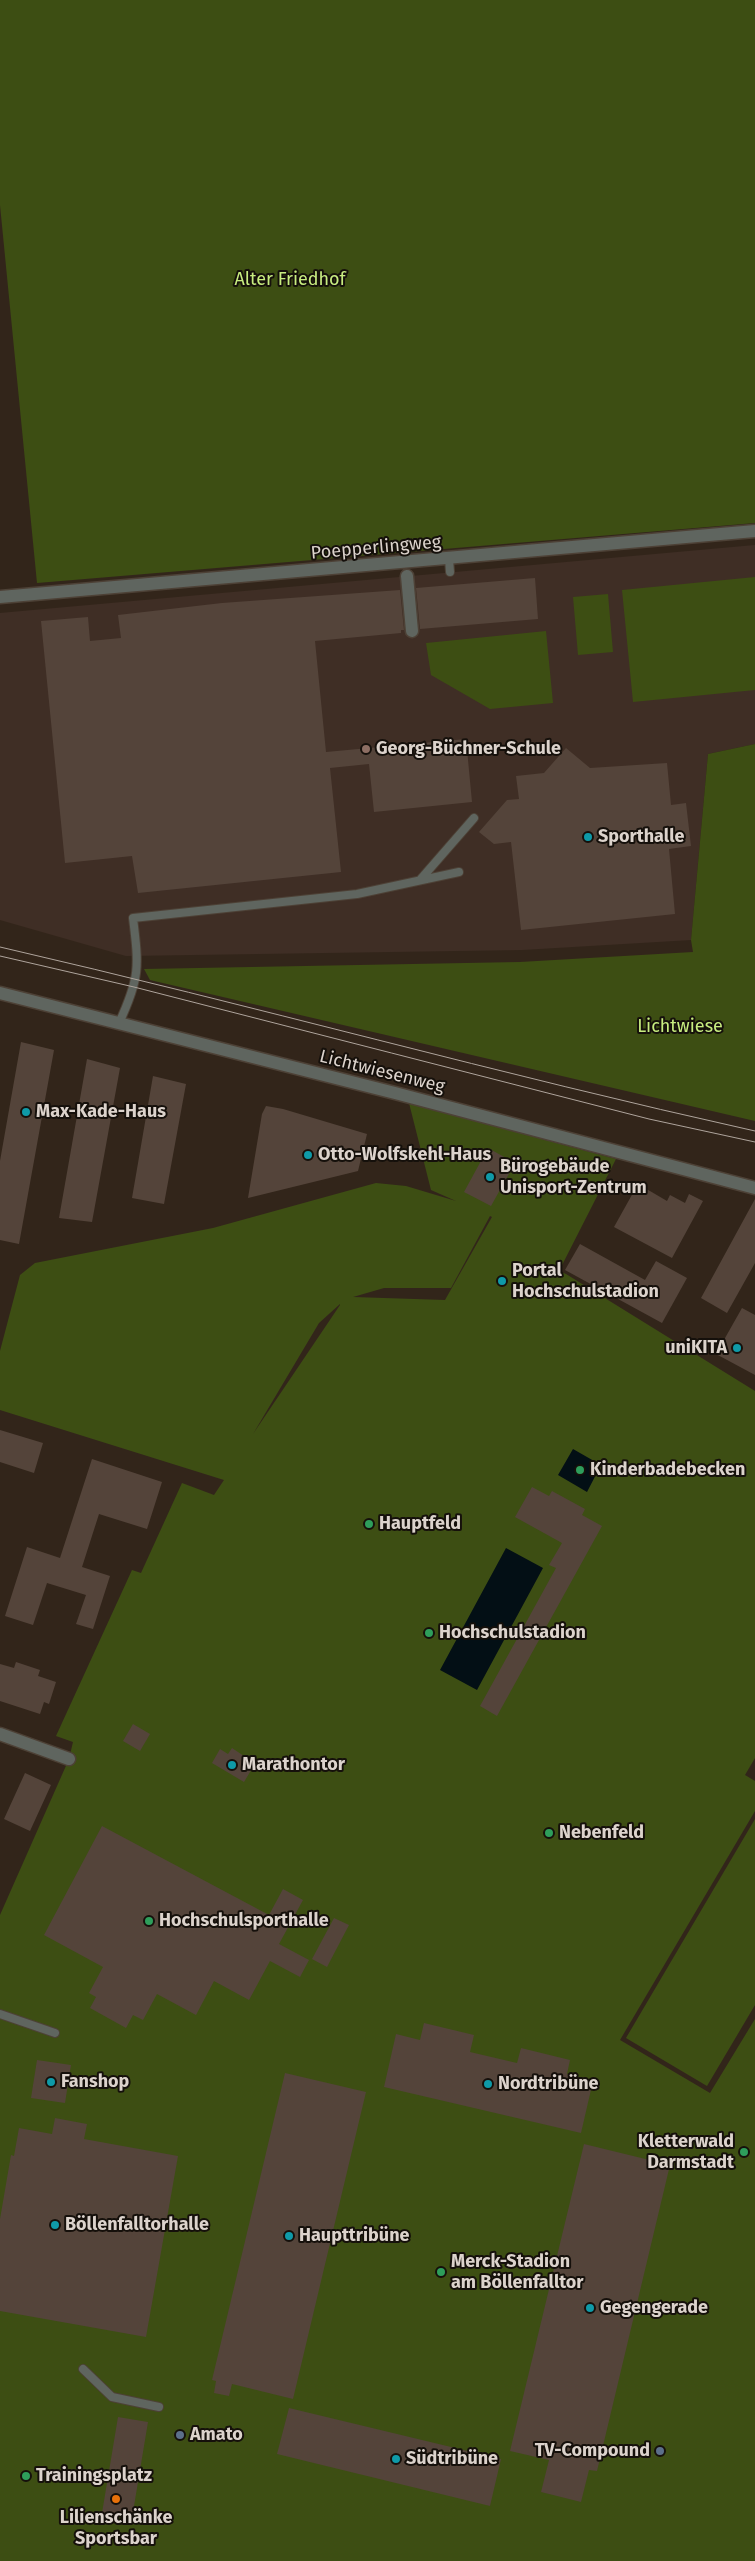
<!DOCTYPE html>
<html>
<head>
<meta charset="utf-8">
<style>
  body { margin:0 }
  canvas { display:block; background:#32251a }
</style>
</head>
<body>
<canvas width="755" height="2561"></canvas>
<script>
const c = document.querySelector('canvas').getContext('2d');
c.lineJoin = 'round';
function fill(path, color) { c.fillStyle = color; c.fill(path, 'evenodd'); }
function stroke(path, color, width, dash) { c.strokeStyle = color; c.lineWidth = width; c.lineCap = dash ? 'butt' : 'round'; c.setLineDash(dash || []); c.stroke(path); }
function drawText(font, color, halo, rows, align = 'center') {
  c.font = font + ' "Fira Sans",sans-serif'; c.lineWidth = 4; c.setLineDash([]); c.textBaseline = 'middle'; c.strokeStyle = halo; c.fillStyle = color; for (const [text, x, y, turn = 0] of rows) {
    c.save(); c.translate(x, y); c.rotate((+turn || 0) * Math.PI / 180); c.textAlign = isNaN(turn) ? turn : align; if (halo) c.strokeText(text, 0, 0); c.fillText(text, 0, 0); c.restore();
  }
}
fill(new Path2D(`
  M755 545V744L708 754 691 940 522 950 126 956 0 920V613Z`), '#3f2e25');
fill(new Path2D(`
  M0 0H755V523L37 583 0 205Z
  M755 577V690L633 702 622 590Z
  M608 594 613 652 578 655 573 597Z
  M546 631 553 703 490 709 431 675 426 643Z
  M755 744V1121L150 980 144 969 520 962 693 952 691 940 708 754Z
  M409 1103 616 1159 559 1271 566 1274 755 1391V1758L745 1775 755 1781V1811L620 2040 710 2093 755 2019V2561H0V1915L69 1759 73 1742 56 1736 132 1570 141 1573 182 1483 214 1495 224 1480 0 1410V1351L20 1275 35 1263 213 1228 376 1183 406 1186 456 1201 431 1190ZM490 1216 492 1217 445 1300 353 1297 384 1288H451ZM340 1304V1305L253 1434 319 1323Z
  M755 1819V2005L707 2086 626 2038Z`), '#3d4e13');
fill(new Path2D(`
  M573 1449 601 1465 587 1492 558 1475Z
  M506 1548 543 1568 477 1690 440 1670Z`), '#030f15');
fill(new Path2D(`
  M535 578 538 619 420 629 416 588Z
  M400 590 404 630H401V633L315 641 326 752 466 739 472 802 374 812 369 764 330 768 341 872 138 893 132 856 65 863 41 621 88 617 90 641 121 638 118 615 222 603Z
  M566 748 590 768 667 763 671 805 686 803 691 846 669 849 675 914 521 930 511 842 494 844 479 832 507 800 519 799 516 776 544 773Z
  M21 1042 54 1050 19 1244 0 1240V1161Z
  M87 1059 120 1068 92 1222 59 1218Z
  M153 1076 186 1084 164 1204 132 1198Z
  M266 1106 283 1109 367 1134 358 1171 248 1198 262 1114Z
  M488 1148 515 1163 491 1206 464 1192Z
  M638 1184 667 1201 670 1195 685 1203 689 1194 703 1201 672 1258 614 1227Z
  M755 1199V1263L727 1313 701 1298Z
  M580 1244 645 1280 656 1261 687 1278 662 1323 565 1270Z
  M742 1308 755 1315V1375L716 1354Z
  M0 1430 43 1443 34 1473 0 1462Z
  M92 1459 162 1482 147 1529 99 1514 82 1567 110 1576 93 1629 76 1624 86 1595 47 1583 33 1625 5 1616 27 1547 60 1558Z
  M532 1487 549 1496 552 1491 585 1509 582 1515 602 1526 497 1716 480 1706 556 1568 549 1565 562 1543 515 1517Z
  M16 1662 40 1670 38 1676 56 1682 49 1704 44 1702 40 1714 0 1701V1664L14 1668Z
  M133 1724 150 1734 140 1751 123 1741Z
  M232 1748 247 1758 244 1762 253 1767 244 1782 212 1763 220 1749 228 1754Z
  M25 1773 51 1785 30 1831 4 1819Z
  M102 1826 269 1915 283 1889 303 1900 279 1944 309 1960 300 1977 270 1961 249 2000 214 1981 196 2015 157 1994 143 2020 133 2015 126 2028 90 2008 96 1997 89 1993 103 1967 44 1935Z
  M334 1918 349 1925 327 1967 312 1959Z
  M424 2023 474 2035 470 2052 517 2063 521 2048 570 2060 567 2074 593 2081 581 2133 384 2087 396 2034 420 2040Z
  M37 2060 71 2065 65 2103 31 2098Z
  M285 2073 366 2092 293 2399 232 2384 229 2396 214 2393 216 2381 212 2380Z
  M55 2118 87 2124 84 2139 178 2156 146 2337 0 2311V2219L11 2155 14 2156 19 2128 52 2134Z
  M584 2144 670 2165 597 2471 589 2470 581 2502 541 2492 549 2460 510 2451Z
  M289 2408 501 2459 490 2506 277 2454Z
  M118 2417 148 2422 132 2518 102 2513Z`), '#54443a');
const lane = new Path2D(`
  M449 559 450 572
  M420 880 474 818
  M119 1023C140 978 139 967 133 918L357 894 459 872
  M0 2014 55 2033
  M83 2369 112 2397 159 2407`);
const street = new Path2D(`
  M407 576 412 631
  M0 597 755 531
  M0 993 395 1093 755 1188
  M0 1734 69 1759`);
stroke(lane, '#4d4136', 10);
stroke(street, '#4d4136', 15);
stroke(lane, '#5f655f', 8);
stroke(street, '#5f655f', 12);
stroke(new Path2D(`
  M0 947C252 1005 502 1075 755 1131
  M0 956 134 987 649 1119 755 1142`), '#aea49c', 1);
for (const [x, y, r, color] of [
  [366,749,5,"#8d6e63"],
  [588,837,5,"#0f9aa8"],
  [26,1112,5,"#0f9aa8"],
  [308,1155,5,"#0f9aa8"],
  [490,1177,5,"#0f9aa8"],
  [502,1281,5,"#0f9aa8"],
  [737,1348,5,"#0f9aa8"],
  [580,1470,5,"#2e9e5b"],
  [369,1524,5,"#2e9e5b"],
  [429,1633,5,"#2e9e5b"],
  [232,1765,5,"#0f9aa8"],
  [549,1833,5,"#2e9e5b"],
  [149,1921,5,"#2e9e5b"],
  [51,2082,5,"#0f9aa8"],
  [488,2084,5,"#0f9aa8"],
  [744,2152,5,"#2e9e5b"],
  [55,2225,5,"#0f9aa8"],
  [289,2236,5,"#0f9aa8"],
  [441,2272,5,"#2e9e5b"],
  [590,2308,5,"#0f9aa8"],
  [180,2435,5,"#5c6f8a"],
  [660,2451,5,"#5c6f8a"],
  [396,2459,5,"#0f9aa8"],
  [26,2476,5,"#2e9e5b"],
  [116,2499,5,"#e8710a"]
]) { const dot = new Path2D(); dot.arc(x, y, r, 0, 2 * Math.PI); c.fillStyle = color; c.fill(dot); stroke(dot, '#15100b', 2); }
drawText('18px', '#c8ed80', '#15100b', [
  ["Alter Friedhof",290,280],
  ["Lichtwiese",680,1027]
]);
drawText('18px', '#dcd3cc', '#15100b', [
  ["Poepperlingweg",376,548,-5],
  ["Lichtwiesenweg",382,1072,14]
]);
drawText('bold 18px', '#dcd3cc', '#15100b', [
  ["Georg-Büchner-Schule",376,749],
  ["Sporthalle",598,837],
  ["Max-Kade-Haus",36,1112],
  ["Otto-Wolfskehl-Haus",318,1155],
  ["Bürogebäude",500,1167],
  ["Unisport-Zentrum",500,1188],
  ["Portal",512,1271],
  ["Hochschulstadion",512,1292],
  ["uniKITA",727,1348,"right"],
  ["Kinderbadebecken",590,1470],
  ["Hauptfeld",379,1524],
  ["Hochschulstadion",439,1633],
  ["Marathontor",242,1765],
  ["Nebenfeld",559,1833],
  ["Hochschulsporthalle",159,1921],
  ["Fanshop",61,2082],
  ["Nordtribüne",498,2084],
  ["Kletterwald",734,2142,"right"],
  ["Darmstadt",734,2163,"right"],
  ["Böllenfalltorhalle",65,2225],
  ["Haupttribüne",299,2236],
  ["Merck-Stadion",451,2262],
  ["am Böllenfalltor",451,2283],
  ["Gegengerade",600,2308],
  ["Amato",190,2435],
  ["TV-Compound",650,2451,"right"],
  ["Südtribüne",406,2459],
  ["Trainingsplatz",36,2476],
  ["Lilienschänke",116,2518,"center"],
  ["Sportsbar",116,2539,"center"]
], 'left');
</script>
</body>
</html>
